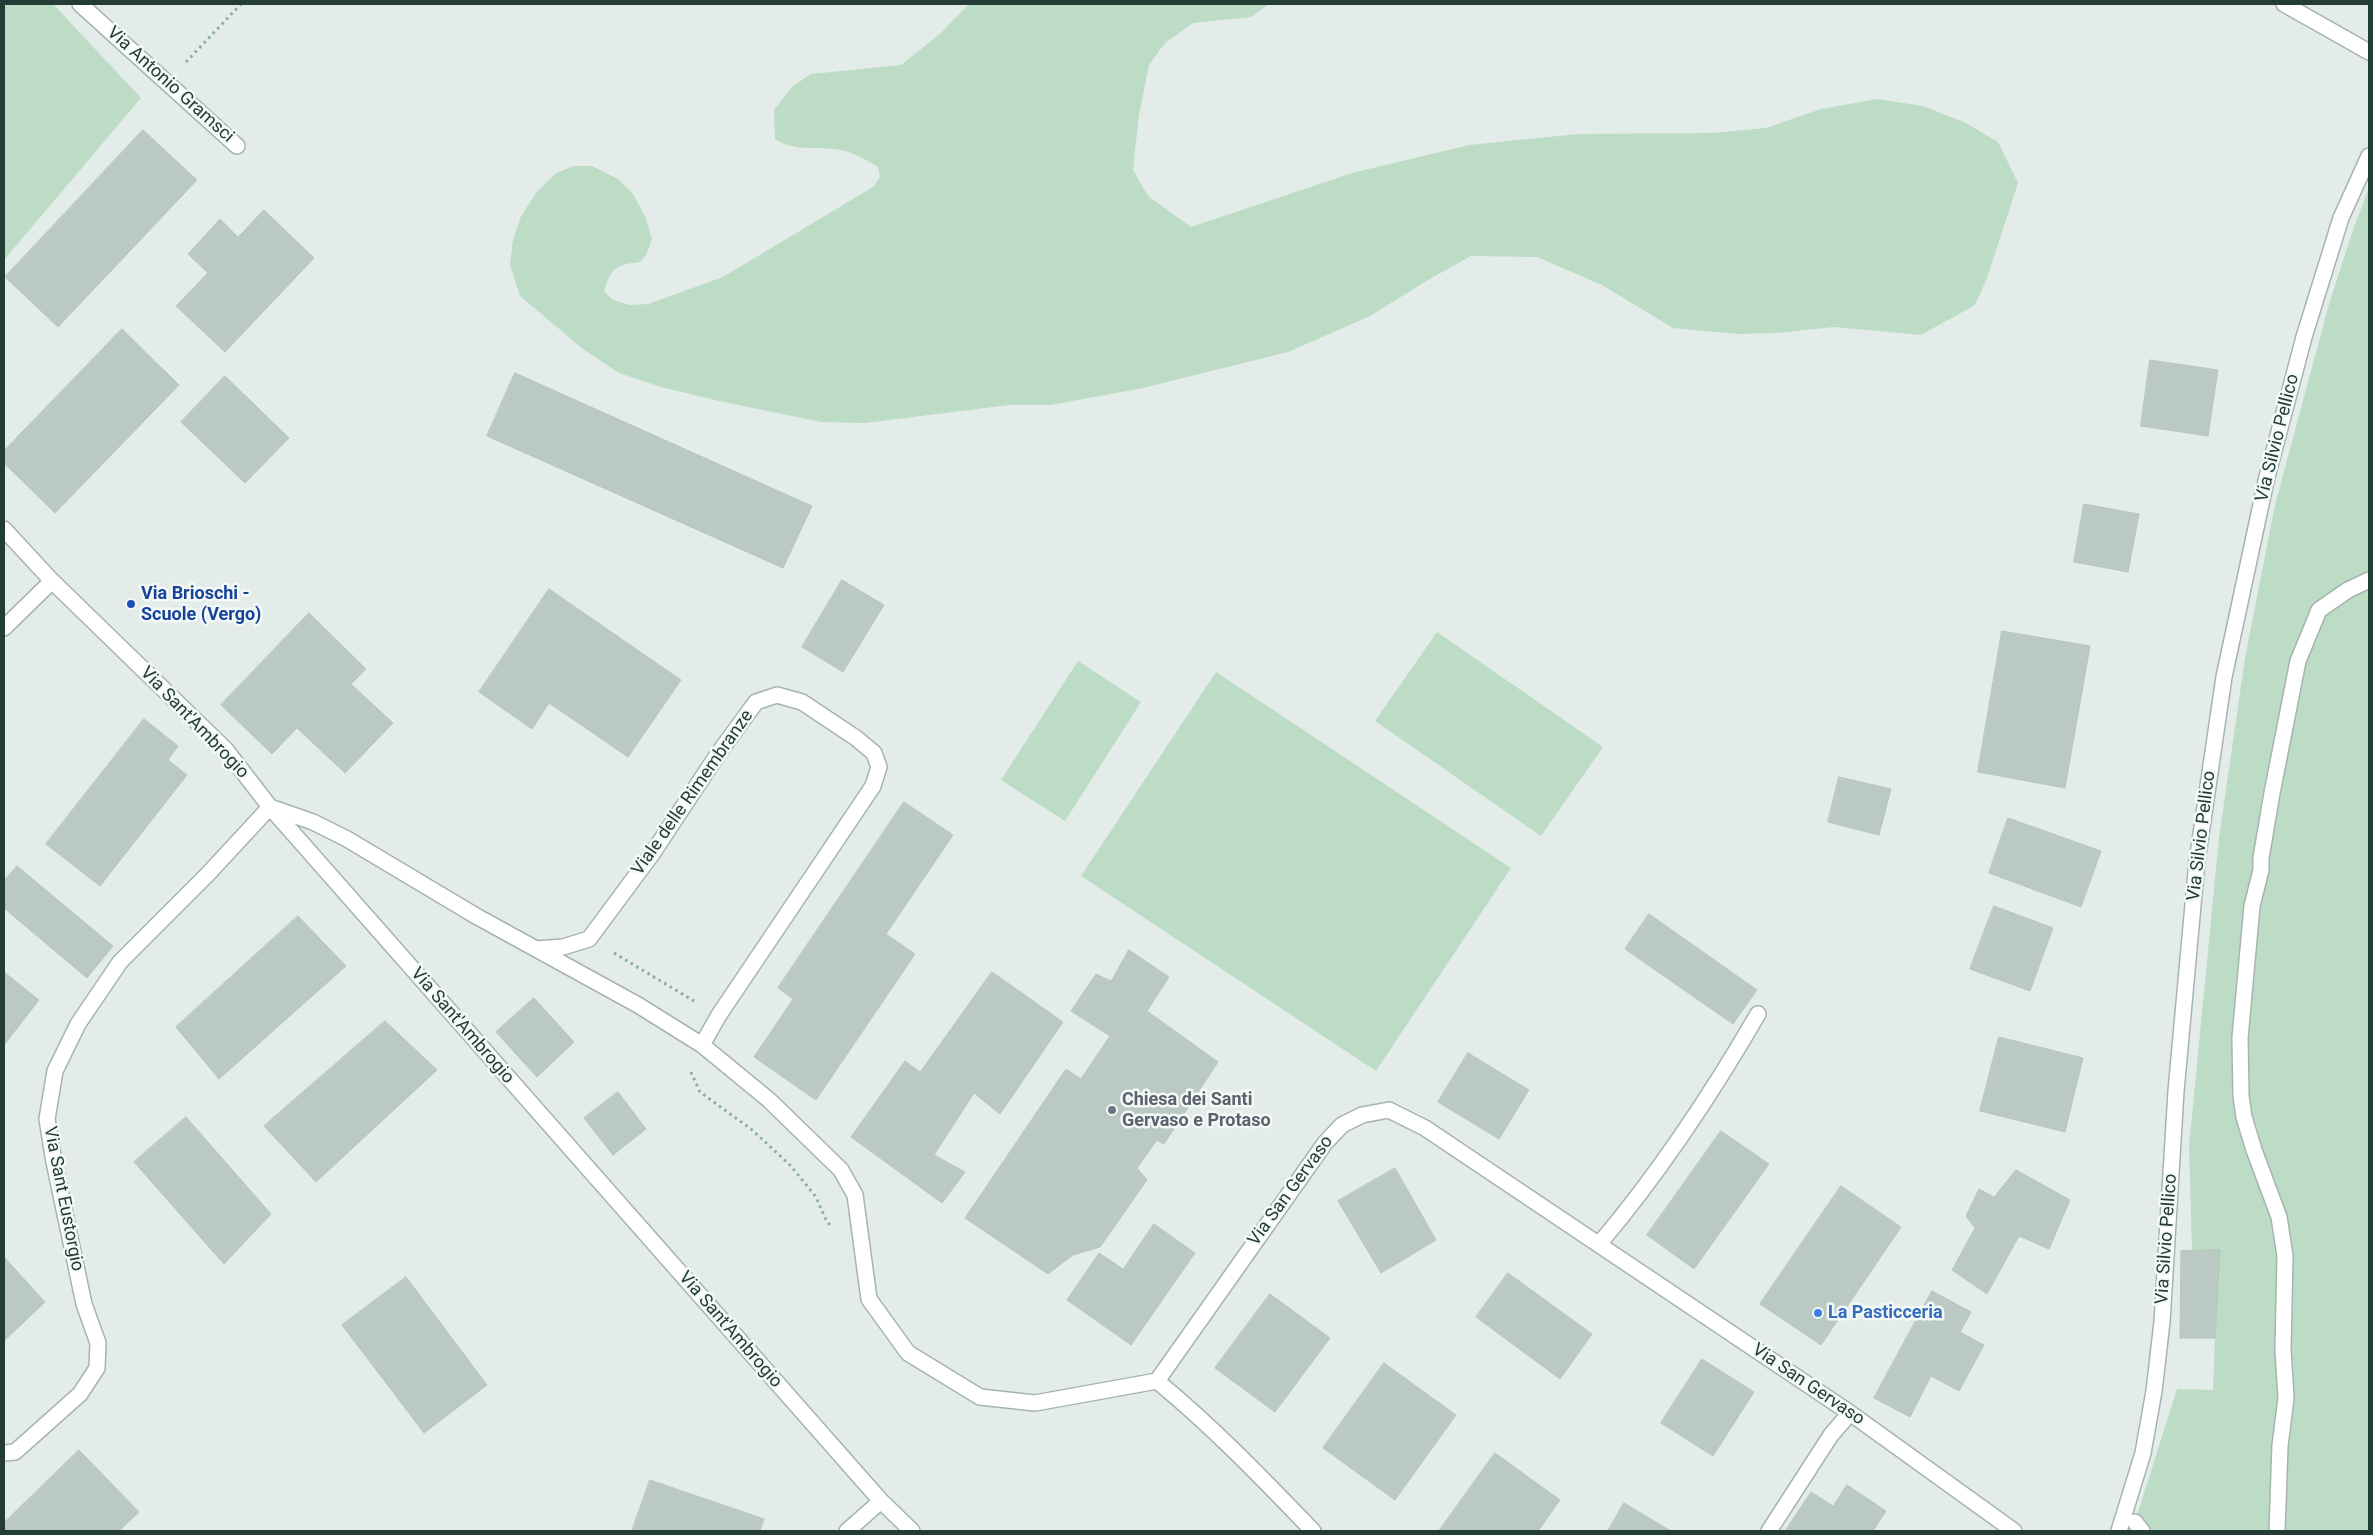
<!DOCTYPE html>
<html>
<head>
<meta charset="utf-8">
<style>
  body { margin:0 }
  #map { position:relative; width:2373px; height:1535px; overflow:hidden; background:#e3ece8; font-family:Roboto,sans-serif }
  canvas { display:block }
  .frame { position:absolute; inset:0; border:5px solid #243c36; pointer-events:none }
</style>
</head>
<body>
<div id="map">
<canvas width="2373" height="1535"></canvas>
<div class="frame"></div>
</div>
<script>
const c = document.querySelector('canvas').getContext('2d');
c.lineJoin = 'round';
function fill(path, color) { c.fillStyle = color; c.fill(path, 'evenodd'); }
function stroke(path, color, width, dash) { c.strokeStyle = color; c.lineWidth = width; c.lineCap = dash ? 'butt' : 'round'; c.setLineDash(dash || []); c.stroke(path); }
function drawText(font, color, halo, rows, align = 'center') {
  c.font = font + ' Roboto,sans-serif'; c.lineWidth = 5; c.setLineDash([]); c.textBaseline = 'middle'; c.strokeStyle = halo; c.fillStyle = color; for (const [text, x, y, turn = 0] of rows) {
    c.save(); c.translate(x, y); c.rotate((+turn || 0) * Math.PI / 180); c.textAlign = isNaN(turn) ? turn : align; if (halo) c.strokeText(text, 0, 0); c.fillText(text, 0, 0); c.restore();
  }
}
fill(new Path2D(`
  M4 4H53L141 98 4 260Z
  M969 4H1269L1251 17 1193 23 1165 43 1149 65 1139 115 1133 170 1148 196 1191 227 1352 173 1469 145 1578 134 1711 133 1766 128 1821 109 1877 99 1923 106 1964 122 1998 142 2018 183 1987 278 1975 305 1921 335 1834 327 1776 333 1738 334 1673 328 1602 285 1537 257 1471 256 1428 280 1370 316 1288 352 1143 388 1050 405H1009L865 423 821 422 719 401 661 387 619 373 583 349 520 296 510 265 513 240 521 216 536 193 555 174 573 166H592L618 179 633 194 645 216 652 239 646 255 640 262C617 264 611 268 604 291L613 300 630 305 648 304 723 277 873 187 880 177 878 167C864 159 852 151 835 149 815 147 792 151 775 139L774 110 793 86 811 74 901 65 940 34Z
  M2369 188V1531H2132L2177 1389 2213 1390 2215 1338H2180L2181 1251 2192 1250 2189 1146 2219 838 2245 658 2275 505 2329 304 2354 227Z
  M1437 632 1603 747 1541 836 1375 721Z
  M1078 661 1141 702 1065 821 1001 780Z
  M1216 672 1511 868 1376 1071 1081 876Z`), '#bddcc6');
const building = new Path2D(`
  M143 130 197 180 58 327 5 277Z
  M264 210 314 258 225 352 176 306 208 273 188 254 220 219 238 237Z
  M122 329 179 385 55 513 4 463V451Z
  M2150 360 2218 370 2208 436 2141 426Z
  M515 373 812 506 783 568 487 436Z
  M225 376 289 438 245 483 181 422Z
  M2084 504 2139 514 2128 572 2074 562Z
  M842 580 884 605 843 672 802 647Z
  M549 589 681 680 628 757 549 703 532 729 479 692Z
  M309 613 366 669 351 684 393 723 345 773 297 728 272 754 221 705Z
  M2002 631 2090 646 2065 788 1978 772Z
  M144 719 178 746 168 760 187 775 100 886 46 844Z
  M1839 777 1891 789 1879 835 1828 822Z
  M904 802 953 835 886 934 915 954 816 1100 754 1057 793 999 778 988Z
  M2008 818 2101 851 2081 907 1989 873Z
  M17 866 113 946 87 978 4 908V881Z
  M1994 906 2053 928 2030 991 1970 969Z
  M1649 914 1757 990 1733 1024 1625 949Z
  M298 916 346 966 219 1079 176 1027Z
  M1129 950 1169 977 1147 1011 1218 1062 1164 1144 1157 1140 1137 1168 1147 1180 1100 1247 1073 1255 1048 1274 965 1218 1066 1069 1081 1079 1110 1036 1071 1011 1096 974 1111 981Z
  M4 972 39 1000 4 1045Z
  M992 972 1063 1022 1000 1114 974 1093 934 1155 965 1172 942 1203 851 1137 905 1061 920 1072Z
  M534 998 574 1042 537 1077 496 1032Z
  M385 1021 437 1070 316 1182 264 1126Z
  M1999 1037 2083 1058 2065 1132 1980 1111Z
  M1468 1053 1529 1090 1499 1139 1438 1102Z
  M618 1092 646 1129 613 1155 584 1118Z
  M186 1117 271 1214 224 1264 134 1162Z
  M1721 1131 1769 1164 1694 1269 1647 1235Z
  M1395 1168 1436 1240 1381 1273 1338 1201Z
  M2016 1170 2070 1200 2049 1249 2019 1236 1987 1294 1952 1270 1975 1228 1966 1216 1979 1189 1994 1197Z
  M1841 1186 1901 1227 1821 1345 1760 1304Z
  M1154 1224 1195 1253 1131 1345 1067 1300 1099 1253 1123 1269Z
  M2220 1250 2215 1338H2180L2181 1251Z
  M4 1257 45 1302 4 1341Z
  M1508 1273 1592 1334 1560 1379 1476 1317Z
  M406 1277 487 1385 424 1433 342 1325Z
  M1932 1291 1971 1312 1960 1332 1984 1345 1959 1391 1931 1376 1910 1417 1874 1398Z
  M1270 1294 1330 1338 1275 1412 1215 1368Z
  M1702 1359 1754 1392 1713 1456 1661 1423Z
  M1384 1363 1456 1415 1395 1500 1323 1448Z
  M79 1450 139 1512 119 1531H4V1523Z
  M1495 1453 1560 1500 1538 1531H1439Z
  M650 1480 764 1519 760 1531H632Z
  M1847 1485 1886 1511 1873 1531H1785L1811 1492 1833 1506Z
  M1624 1503 1671 1531H1608Z`);
fill(building, '#bbc9c4');
stroke(building, '#b6c5bf', 1);
const lane = new Path2D(`
  M2135 1522 2142 1531
  M2277 1531 2280 1446 2286 1398 2283 1350 2285 1256 2279 1217 2254 1150 2244 1117 2241 1096 2240 1038 2252 906 2261 870V858L2272 793 2298 661 2319 610 2348 590 2369 580`);
const street = new Path2D(`
  M80 4 237 146
  M2284 4 2369 52
  M4 529 52 581 226 750 270 807 881 1501 912 1531
  M4 628 52 581
  M536 949 563 947 589 939 652 854 718 754 756 702 777 695 802 702 856 738 874 753 879 767 873 786 719 1015 702 1045
  M1600 1243C1660 1172 1711 1095 1758 1014
  M1157 1381 1325 1143 1342 1125 1362 1115 1389 1110 1425 1128 1850 1413 2014 1531
  M4 1453 15 1452 80 1394 97 1368 98 1343 84 1304 54 1162 47 1119 55 1071 78 1024 120 962 207 875 270 807 313 822 347 839 476 916 638 1005 702 1045 769 1100 841 1170 855 1195 869 1299 908 1353 980 1397 1035 1403 1157 1381C1213 1427 1263 1479 1313 1531
  M847 1531 881 1501
  M1769 1531 1831 1435 1850 1413
  M2119 1531 2143 1453 2154 1391 2162 1322 2176 1091 2197 861 2224 677 2266 481 2304 337 2341 218 2369 156`);
stroke(lane, '#a6b4af', 18);
stroke(street, '#a6b4af', 18);
stroke(new Path2D(`
  M186 62 241 4
  M614 953 694 1001
  M691 1072 700 1092 751 1129 790 1165 816 1197 826 1220 830 1225`), '#85aea2', 3, [2.5, 4]);
stroke(lane, '#fff', 15);
stroke(street, '#fff', 15);
for (const [x, y, r, color] of [
  [131,604,5,"#1a4fb4"],
  [1112,1110,5,"#6b7280"],
  [1818,1313,5,"#3f7fe0"]
]) { const dot = new Path2D(); dot.arc(x, y, r, 0, 2 * Math.PI); c.fillStyle = color; c.fill(dot); stroke(dot, '#f3f9f6', 2); }
drawText('18px', '#243c36', '#f3f9f6', [
  ["Via Antonio Gramsci",170,85,42],
  ["Via Silvio Pellico",2278,438,-76],
  ["Via Sant'Ambrogio",194,723,46],
  ["Viale delle Rimembranze",693,793,-55],
  ["Via Silvio Pellico",2202,836,-83],
  ["Via Sant'Ambrogio",462,1026,49],
  ["Via San Gervaso",1291,1191,-54],
  ["Via Sant Eustorgio",63,1199,79],
  ["Via Silvio Pellico",2167,1239,-86],
  ["Via Sant'Ambrogio",730,1330,49],
  ["Via San Gervaso",1808,1385,34]
]);
drawText('bold 18px', '#164399', '#f3f9f6', [
  ["Via Brioschi -",141,594],
  ["Scuole (Vergo)",141,615]
], 'left');
drawText('bold 18px', '#5b616d', '#f3f9f6', [
  ["Chiesa dei Santi",1122,1100],
  ["Gervaso e Protaso",1122,1121]
], 'left');
drawText('bold 18px', '#366cbe', '#f3f9f6', [
  ["La Pasticceria",1828,1313]
], 'left');
</script>
</body>
</html>
